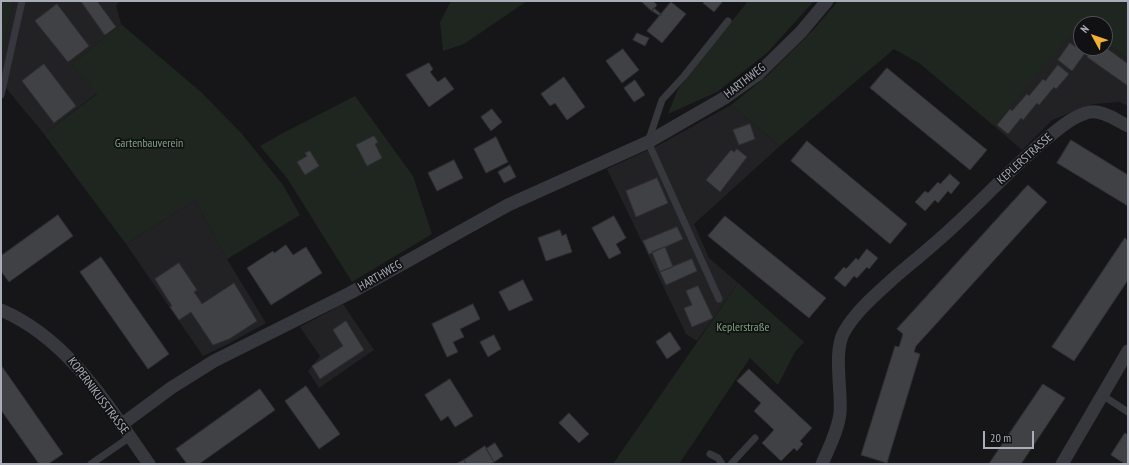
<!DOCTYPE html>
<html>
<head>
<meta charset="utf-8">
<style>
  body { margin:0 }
  #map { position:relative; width:1129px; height:465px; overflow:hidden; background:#161618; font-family:"PT Sans Narrow",sans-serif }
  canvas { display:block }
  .frame { position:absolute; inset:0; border:2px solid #a8adb8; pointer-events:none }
  .north { position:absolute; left:1073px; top:16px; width:40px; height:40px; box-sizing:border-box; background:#111113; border:1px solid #4d4f55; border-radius:50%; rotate:310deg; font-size:11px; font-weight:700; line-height:16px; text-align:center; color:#a8adb8 }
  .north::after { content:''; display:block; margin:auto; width:14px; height:18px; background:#f2b134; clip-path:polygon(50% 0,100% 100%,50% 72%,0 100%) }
  .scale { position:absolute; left:983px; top:431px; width:51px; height:18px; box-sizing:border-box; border:2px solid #a8adb8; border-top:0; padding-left:5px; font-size:12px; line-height:14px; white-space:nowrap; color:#a8adb8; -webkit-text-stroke:3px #111113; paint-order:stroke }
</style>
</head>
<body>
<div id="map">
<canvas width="1129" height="465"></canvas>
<div class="frame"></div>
<div class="north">N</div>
<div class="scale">20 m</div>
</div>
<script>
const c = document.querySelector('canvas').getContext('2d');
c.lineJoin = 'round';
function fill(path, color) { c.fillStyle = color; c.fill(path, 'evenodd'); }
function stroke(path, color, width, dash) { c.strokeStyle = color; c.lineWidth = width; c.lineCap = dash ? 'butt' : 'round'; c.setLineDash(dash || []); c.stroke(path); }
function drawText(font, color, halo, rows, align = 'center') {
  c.font = font + ' "PT Sans Narrow",sans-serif'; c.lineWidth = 3.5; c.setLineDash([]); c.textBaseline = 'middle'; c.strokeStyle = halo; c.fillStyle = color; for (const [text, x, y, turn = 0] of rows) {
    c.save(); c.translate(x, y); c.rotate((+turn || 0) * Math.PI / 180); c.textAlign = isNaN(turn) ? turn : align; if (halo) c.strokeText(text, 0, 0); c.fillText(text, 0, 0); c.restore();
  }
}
fill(new Path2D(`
  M14 1H120L116 6 121 24 72 64 97 93 44 134 1 82V53Z
  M1071 34 1081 42V48H1105V43L1128 59V106L1120 102 1093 104 1052 120 1022 150 994 126Z
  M731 105 780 146 694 224 709 258 738 283 697 341 686 334 607 169 659 145Z
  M195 200 227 259 266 323 228 344 203 356 126 244Z
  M343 304 374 350 319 388 308 371 320 356 300 327Z`), '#222225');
fill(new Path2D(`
  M1 1H14L1 53Z
  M451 1H527L464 44 443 51 440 22Z
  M748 1H814L767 53 717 92 668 114 678 89Z
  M838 1H1128V59L1105 43V24H1081V42L1071 35 994 126 919 63 894 49 780 146 731 105 768 75 814 29Z
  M121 24 201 92 242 134 283 185 300 215 227 259 195 200 126 244 44 134 97 94 72 64Z
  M355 96 413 176 432 234 352 282 287 178 260 146 283 133Z
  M738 283 804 342 795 352 778 385 750 358 679 464H613Z`), '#1e261f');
const building = new Path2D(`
  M81 1H97L116 27 105 35Z
  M641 1H653L657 5 652 11Z
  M705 1H723L714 12 703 3Z
  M671 2 686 14 662 43 647 31Z
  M57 4 89 46 68 62 35 21Z
  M654 8 661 14 660 16 652 11Z
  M637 33 649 38 645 46 633 40Z
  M1070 43 1085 53 1072 71 1058 60Z
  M1105 47 1128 64V86L1087 57 1093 48H1105Z
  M623 49 639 70 622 83 606 61Z
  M429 63 433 69 430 72 438 82 445 77 454 89 429 107 406 75Z
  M44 64 76 106 54 123 22 81Z
  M1058 65 1069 74 1056 89 1054 87 1039 105 1037 103 1023 120 1021 118 1008 134 997 125 1010 109 1012 111 1027 94 1029 96 1043 79 1045 81Z
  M887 68 987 150 970 170 870 88Z
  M564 77 585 107 567 120 555 103 550 106 541 94Z
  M635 80 645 95 634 102 624 88Z
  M492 109 502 122 491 131 481 117Z
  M750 124 755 139 739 145 733 130Z
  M374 136 378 142 375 144 382 158 367 166 356 145Z
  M496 137 508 162 486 173 474 149Z
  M1071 140 1128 175V206L1057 163Z
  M807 141 907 224 890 244 791 161Z
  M737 149 747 157 720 192 706 180 731 150 734 152Z
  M310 151 319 166 305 175 297 162 307 156 305 153Z
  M454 160 463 178 437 191 428 173Z
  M510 165 516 177 504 183 498 172Z
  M950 174 960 183 951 194 948 191 938 203 935 200 925 211 915 202 925 191 928 193 938 182 940 184Z
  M657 178 668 203 636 217 626 191Z
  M1028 185 1047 202 916 346 914 352 920 354 887 463 861 455 895 346 899 347 903 334 897 329Z
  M58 215 73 236 9 282 1 271V256Z
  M614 216 626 238 616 244 621 253 609 259 592 228Z
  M725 216 826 298 809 318 708 236Z
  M677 227 683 239 649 254 643 241Z
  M560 230 562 236 566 234 572 252 546 261 538 238Z
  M1125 238 1128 241V280L1074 361 1052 347Z
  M286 245 293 255 306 247 322 273 271 305 247 268 273 251 274 253Z
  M665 247 673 267 660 272 652 252Z
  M867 249 878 258 869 269 867 267 857 278 854 276 845 287 834 278 844 267 846 269 856 258 858 260Z
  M101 257 169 354 148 369 80 272Z
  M692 259 697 271 666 285 660 272Z
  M179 263 197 290 194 292 202 304 234 283 257 321 229 339 213 345 191 312 179 320 170 307 172 306 155 279Z
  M523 280 533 300 509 311 499 292Z
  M698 286 713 318 692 327 684 308 692 305 686 291Z
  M473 304 480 319 460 329 464 337 453 342 458 352 447 357 432 324Z
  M346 321 364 350 320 379 312 366 343 346 333 330Z
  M670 332 681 349 667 359 656 342Z
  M494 335 501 349 488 357 480 342Z
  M1 365 63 454 48 464H39L1 410Z
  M749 369 812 428 800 441 803 444 797 451 794 448 781 461 762 443 774 430 754 411 761 403 737 381Z
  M450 379 473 416 455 427 448 416 441 421 425 395Z
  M1043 384 1065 398 1021 464H989Z
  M306 386 340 434 319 449 285 401Z
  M260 389 275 410 199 464H187L176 449Z
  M569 413 589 434 579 443 559 423Z
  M1125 433 1128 435V464H1125L1111 455Z
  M495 443 503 456 494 462 486 449Z
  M485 446 494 462 490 464H466L464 460Z
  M464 460 466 464H456Z`);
fill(building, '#404145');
stroke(building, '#303034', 1);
stroke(new Path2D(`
  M1 95 22 1
  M719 299 648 142 662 100 684 76 728 21
  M1102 395 1128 412
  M710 454 718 458 722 464
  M91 464 130 437
  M731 464 755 438`), '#37383d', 7);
stroke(new Path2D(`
  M1 310C69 339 108 406 149 464
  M121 425 171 388 214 361 350 293 508 205 648 142 726 97 757 75 801 32 827 1
  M822 464C829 447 838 431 840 413 842 392 833 351 844 332 856 311 876 294 895 277 915 260 935 244 954 226 987 196 1016 163 1051 135 1062 126 1073 117 1086 113 1100 108 1116 120 1128 126
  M1062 464 1128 351`), '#37383d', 13);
drawText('12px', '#a8adb8', '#111113', [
  ["HARTHWEG",745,81,-38],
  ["KEPLERSTRASSE",1025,159,-42],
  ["HARTHWEG",380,276,-30],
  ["KOPERNIKUSSTRASSE",98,396,53]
]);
drawText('12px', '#7fa381', '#111113', [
  ["Gartenbauverein",149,144],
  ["Keplerstraße",743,328]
]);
</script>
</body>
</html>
